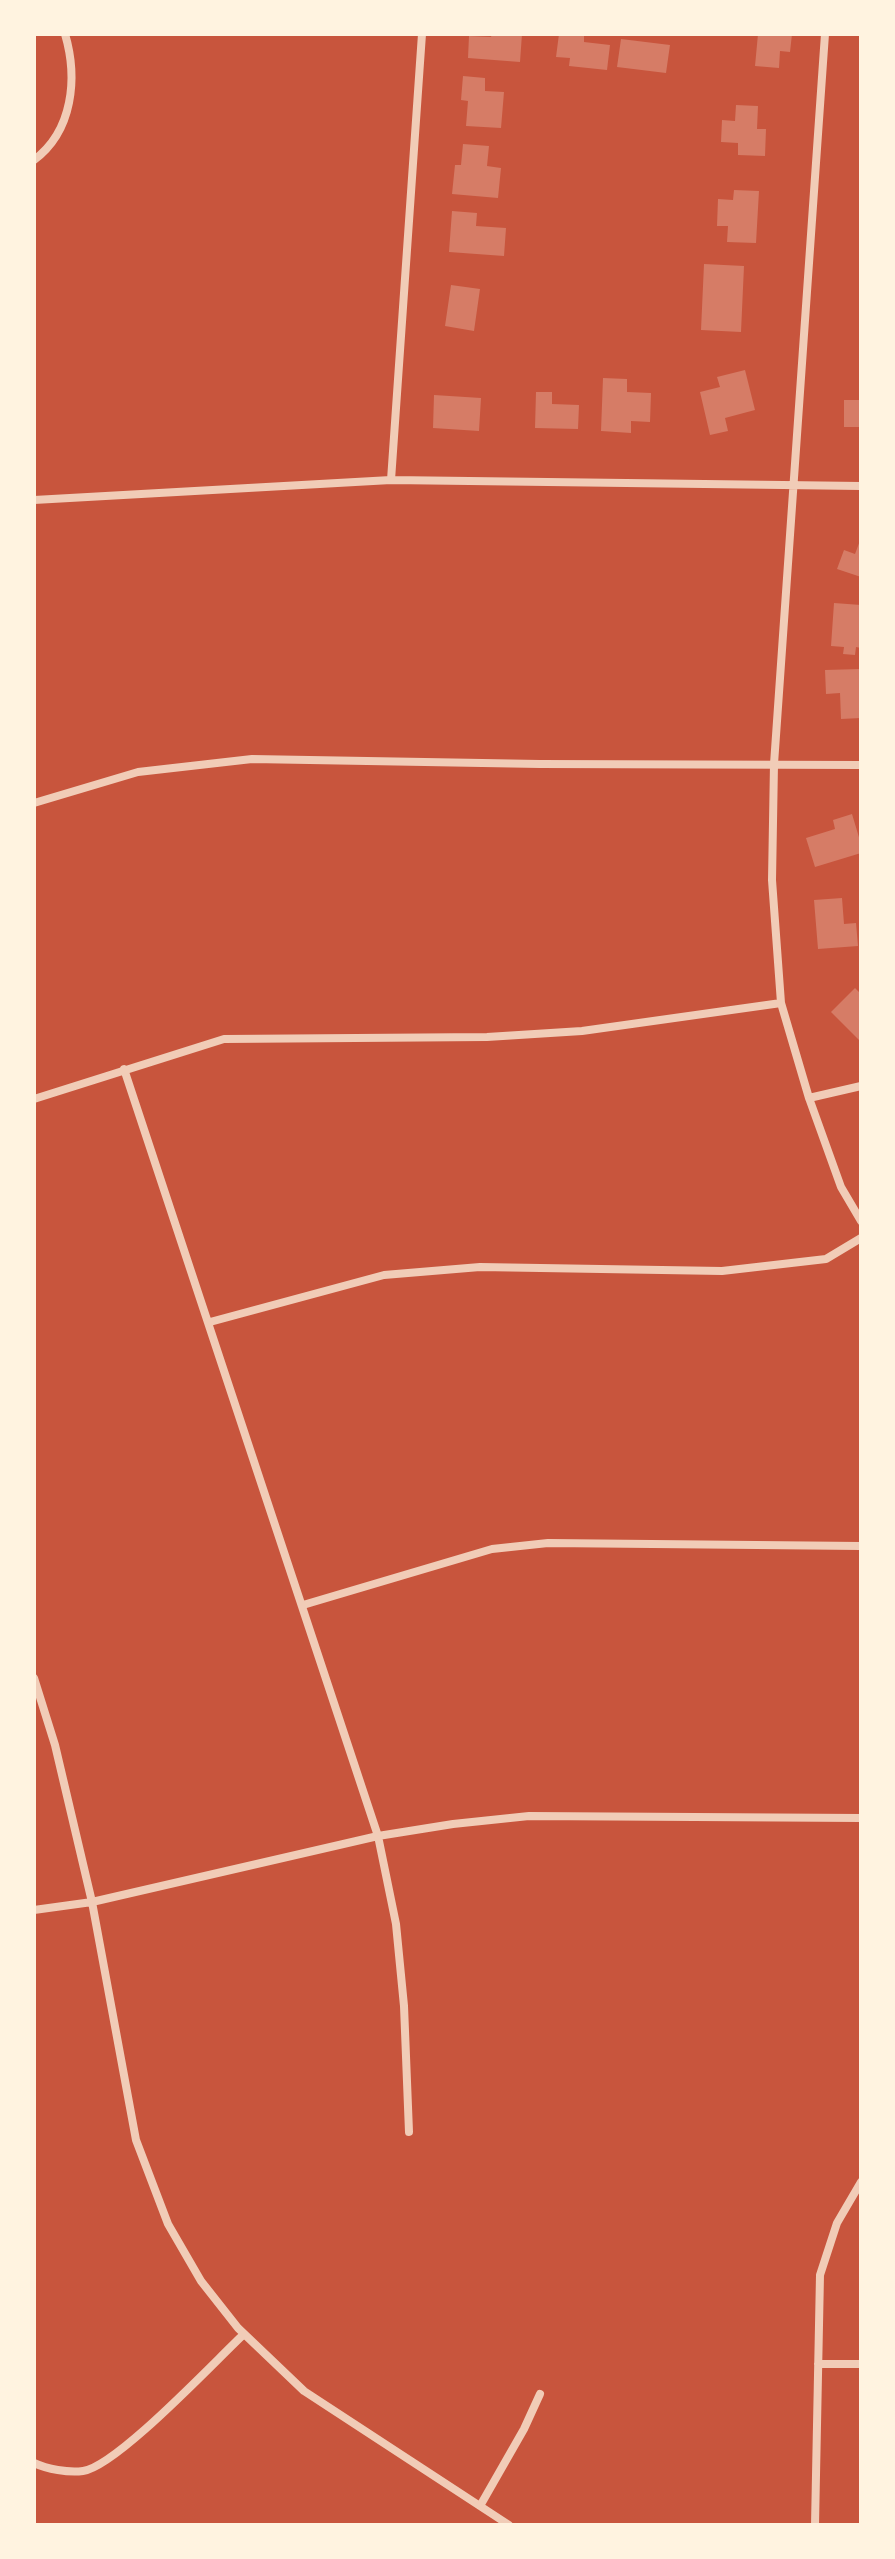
<!DOCTYPE html>
<html>
<head>
<meta charset="utf-8">
<style>
  body { margin:0 }
  #map { position:relative; width:895px; height:2559px; overflow:hidden; background:#c8553d; font-family:"Asap Condensed",sans-serif }
  canvas { display:block }
  .frame { position:absolute; inset:0; border:36px solid #fff3e0; pointer-events:none }
</style>
</head>
<body>
<div id="map">
<canvas width="895" height="2559"></canvas>
<div class="frame"></div>
</div>
<script>
const c = document.querySelector('canvas').getContext('2d');
c.lineJoin = 'round';
function fill(path, color) { c.fillStyle = color; c.fill(path, 'evenodd'); }
function stroke(path, color, width, dash) { c.strokeStyle = color; c.lineWidth = width; c.lineCap = dash ? 'butt' : 'round'; c.setLineDash(dash || []); c.stroke(path); }
fill(new Path2D(`
  M492 34H522L520 62 468 58 469 36 491 37Z
  M559 34 584 36V42L610 45 607 70 569 66 570 58 556 57Z
  M758 34H792L790 52 780 51 779 68 755 66Z
  M621 39 670 45 666 73 617 67Z
  M463 76 485 78V91L504 92 501 128 466 126 468 101 461 100Z
  M736 105 758 106 757 129H766L765 156 738 155V143L721 142 722 120 735 121Z
  M463 144 489 146 487 166 501 168 498 198 452 194 455 165H461Z
  M734 190 759 191 756 243 727 242 728 226H717L718 199 733 200Z
  M452 211 477 213 476 226 506 228 504 256 449 252Z
  M704 264 744 266 741 332 701 330Z
  M451 285 480 289 474 331 445 326Z
  M745 370 755 410 725 418 728 431 710 435 700 392 720 387 717 377Z
  M603 378 627 379V392L651 393 650 422 631 421V433L601 431Z
  M536 392H552V404L579 405 578 429 535 428Z
  M434 395 481 398 479 431 433 428Z
  M844 400H861V427H844Z
  M861 538V577L837 569 844 550 855 554Z
  M834 603 861 605V648L856 647 855 655 843 654 844 647 831 646Z
  M861 669V718L841 719 840 693 826 694 825 670Z
  M852 814 861 844V853L815 867 806 838 835 829 833 820Z
  M842 898 844 924 856 923 858 946 818 949 814 900Z
  M855 988 861 994V1042L831 1012Z`), '#d67c66');
stroke(new Path2D(`
  M825 34 774 764 772 880 781 1003 809 1098 841 1187 861 1221
  M34 160C73 131 78 78 65 34
  M391 480 422 34
  M34 500 391 480 861 486
  M34 803 138 772 252 759 540 764 861 765
  M124 1069 378 1836 396 1924 404 2006 409 2132
  M809 1098 861 1086
  M34 1099 224 1039 487 1037 582 1031 781 1003
  M210 1322 384 1275 480 1267 722 1271 826 1259 861 1238
  M303 1605 492 1549 548 1543 861 1546
  M34 1678 55 1745 92 1902 136 2140 168 2224 201 2281 238 2328 304 2391 509 2525
  M34 1910 92 1902 378 1836 453 1824 529 1816 861 1818
  M818 2364H861
  M34 2463C47 2469 68 2473 83 2471 117 2466 214 2362 244 2334
  M480 2506 524 2429 540 2394
  M815 2525 820 2275 837 2223 861 2182`), '#f1ccb7', 8);
</script>
</body>
</html>
